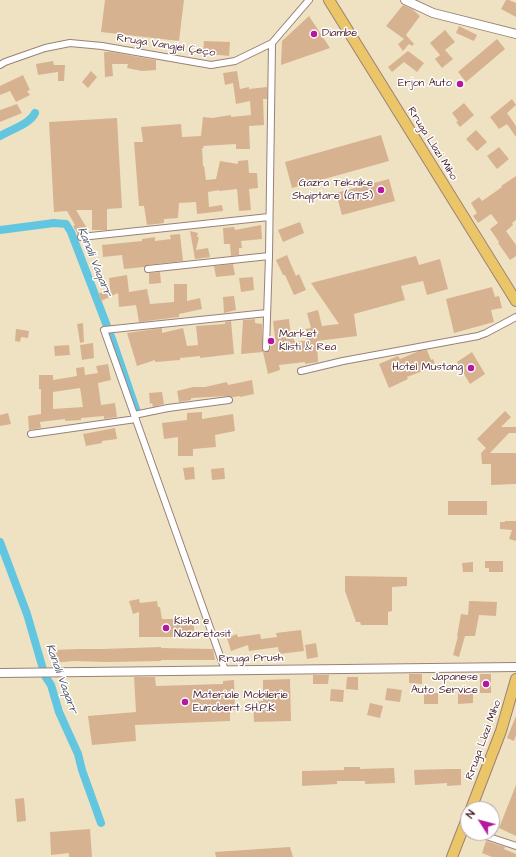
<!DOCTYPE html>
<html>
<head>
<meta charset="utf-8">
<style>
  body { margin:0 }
  #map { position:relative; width:516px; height:857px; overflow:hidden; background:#eee2c3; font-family:"Architects Daughter",sans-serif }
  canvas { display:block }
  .north { position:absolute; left:460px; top:801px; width:40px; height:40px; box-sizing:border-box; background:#fff; border:1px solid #b7a5aa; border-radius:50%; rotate:306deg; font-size:11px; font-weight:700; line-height:16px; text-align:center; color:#4a1f2b }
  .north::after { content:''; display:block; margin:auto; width:14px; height:18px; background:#b5179e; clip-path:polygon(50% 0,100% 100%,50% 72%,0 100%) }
</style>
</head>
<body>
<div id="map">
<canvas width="516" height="857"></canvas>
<div class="north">N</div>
</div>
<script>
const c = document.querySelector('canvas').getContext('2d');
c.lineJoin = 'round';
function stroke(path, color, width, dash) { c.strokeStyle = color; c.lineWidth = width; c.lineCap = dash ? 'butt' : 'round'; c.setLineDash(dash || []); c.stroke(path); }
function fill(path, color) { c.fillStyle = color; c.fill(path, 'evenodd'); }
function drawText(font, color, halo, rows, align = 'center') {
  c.font = font + ' "Architects Daughter",sans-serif'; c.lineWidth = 3; c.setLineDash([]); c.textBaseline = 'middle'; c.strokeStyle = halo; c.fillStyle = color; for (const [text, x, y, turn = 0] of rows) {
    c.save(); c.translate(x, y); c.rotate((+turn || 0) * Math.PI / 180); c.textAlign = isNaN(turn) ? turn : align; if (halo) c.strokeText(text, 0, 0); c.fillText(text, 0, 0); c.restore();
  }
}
stroke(new Path2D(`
  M0 136C10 130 30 124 35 113
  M0 230 54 223 66 224 71 232 107 326
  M111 336 137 412
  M0 542 27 614 45 676 51 685 59 712 78 754 82 770 101 823`), '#63c6e1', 8);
fill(new Path2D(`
  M105 0H184L179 41 101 32Z
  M506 0H509L516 3V17L501 9Z
  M403 5 412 9 420 16 406 35 414 44 412 46 409 44 403 51 398 44 404 39 386 26Z
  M309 16 330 48 281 65 282 41Z
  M459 26 477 35 474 41 456 33Z
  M445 30 455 42 445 50 453 59 442 68 435 59 440 55 430 43Z
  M497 39 505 49 466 82 458 72Z
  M204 41 230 42 229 56 209 54V53H203Z
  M408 51 424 63 417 72 404 62 392 72 388 67Z
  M104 52H111L156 60V70L142 71 127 68 128 64H112L113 76 105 77Z
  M53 61 54 65H65L64 81H58V72L38 75 36 64Z
  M91 71 97 77 88 88 82 82Z
  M237 71 240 89 249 87V89L267 87V99H263L264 125 249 126 250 149H236V144L203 146 204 148H202L203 166H204L206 180 216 179 220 161 238 164V161L248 160 249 173H257L258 188 249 189 251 210 239 211 237 189 219 191V190L208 192 209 207 222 205 223 211 197 214 196 202 179 203 178 218 164 219V223L147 225 144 206H139L134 142H143L141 127 181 124 182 137 201 136 203 117 212 118 231 115V117L251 115 250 101 236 104 233 83 225 85 223 73Z
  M23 75 30 90 27 91 30 95 16 102 10 91 0 95V86Z
  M512 99 516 105 507 113 516 126V137L507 124 499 129 490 117Z
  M464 103 474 115 460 127 456 122 458 121 452 113Z
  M17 104 22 113 0 122V110Z
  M117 118 122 208 107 209V230H92V210H76L88 230 78 234 73 226 75 225 67 211 54 212 49 122Z
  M476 130 487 142 477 151 466 139Z
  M381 135 389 161 292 188 285 162Z
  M499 147 509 159 497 169 487 156Z
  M516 176V220L512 223 513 225 506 231 516 245V256L510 260 498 243 499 242 490 229 498 223 491 214 478 223 473 216 477 213 471 203 479 197 482 201 502 187 501 186Z
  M389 179 395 201 342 215 336 193Z
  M300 222 304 233 283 242 278 230Z
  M261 225 262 239 241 241 242 248H239V255L231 256 230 244H224L223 228 234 227 235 230Z
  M190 231 198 233 197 237H199L196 250 208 248 210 257 195 259Z
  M180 234 183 261 148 265 144 267 124 269 122 255 103 257 102 245 142 241V239L155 237V241L171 239 170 235Z
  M287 255 296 276 299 274 306 290 294 295 285 275H283L276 260Z
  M416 256 419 265 440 259 448 289 427 295 423 281 401 286 405 300 354 314 357 336 317 341 318 362 305 364V362L279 365 280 370 268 374 263 352 241 354 243 320 255 319V323L262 324V348L264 352 270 351 271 338H275L273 321 289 319 291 337 294 336V341H307L305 329 311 328 307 313 318 310 322 326 339 324 311 283Z
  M233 264 235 275 216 277 214 266Z
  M160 272 161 283 149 284V273Z
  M127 275 129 292 147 289 150 304 174 302V284H187V301L200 298 202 309 179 314V317L139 322 136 305 119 307 118 293 101 301 98 294 110 288 109 278Z
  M253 277 254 290 241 292 239 278Z
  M492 287 495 297 499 296 502 308 491 310 494 322 454 333 446 299Z
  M234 296 236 310 224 313 223 297Z
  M231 321 234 354 200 358V356L180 358V360L155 362V360L137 366 127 333 162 328V333L183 328 187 346 198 345 196 326 225 324V322Z
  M83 323 84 342 80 343 77 324Z
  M16 329 29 331 28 338 21 337 20 342 15 341Z
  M93 343 94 358 82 360 80 345Z
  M69 345 70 355 55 356 54 346Z
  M427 350 431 360 433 359 436 366 407 377 408 379 389 388 379 364 398 356 400 359 419 351Z
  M472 352 485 374 470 384 457 362Z
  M108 364 111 380 98 383 101 405 115 403 117 417 104 419V416L81 418V420L65 421V419L40 422 41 428 29 430 28 416 41 414V389H39V375H53V380L77 376 76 368 84 367 85 375 98 373 96 366ZM80 388 83 407 53 409V392Z
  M252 380 254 394 240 397V396L233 397 228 396 191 398V400L179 402 177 391 193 387H205L227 382 228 385Z
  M162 392 164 404 153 407 152 403 150 404 149 393Z
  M505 411 511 417 501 427H516V433H509L490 453H516V484L491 485V464H482L481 453 486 448 477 439Z
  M202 412V419L233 414 235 431 215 435 216 447 193 449V456H178V437L164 439 162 423 187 420V413Z
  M8 413 11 424 0 426V415Z
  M115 428 117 439 102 441V443L86 446 83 434Z
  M194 467 195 479 185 480 183 468Z
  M224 468 225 479 212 480 211 469Z
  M448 501H487V515H448Z
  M505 521H516V541L509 539 512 530 500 529V522H505Z
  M485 561H503V572H489V568H485Z
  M473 562V572H463L462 563Z
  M345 576 407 577V586L392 587V611L388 612V625H361L360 622H356L345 591Z
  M139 599 140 603 157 601 158 607H160L162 619H194V637H139V612L133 614 129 601Z
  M469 601 497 602 496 616 479 615 475 636H465L459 657 453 655 458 636H457L461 614 468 615Z
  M301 630 304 651 279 654 278 647 249 651 248 645 231 651 227 638 237 634 238 637 260 634 261 639 277 637 276 633Z
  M316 643 318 657 307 659 305 645Z
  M161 647V648L213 649 215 660H161V661L107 662 74 661 52 663 53 650 78 649H102Z
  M409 674H422V684L409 683Z
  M480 674H491V693H480Z
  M313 675H329L328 684H313Z
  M134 677H155L156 686 223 684V681L234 680 235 710H230V721L135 725 136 741 92 745 88 716 136 712Z
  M347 677H358V690L346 689Z
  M290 679 291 721 254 722 253 702 263 701V680Z
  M387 688 402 690 400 702 385 700Z
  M473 688V703L458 704V689Z
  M331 689 344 690 343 702 330 701Z
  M424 693H438V704H424Z
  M370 703 383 706 380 718 367 715Z
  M516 716V735L514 741 507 738Z
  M344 767H360V769L394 768 395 783 365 784V781H337V784L302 786V771L344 770Z
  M450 769H461V785L447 786V783L415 785 414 770Z
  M516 785V836L499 828Z
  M24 798 26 821 17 822 15 799Z
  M90 829 92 857H69V853L51 855 50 832Z
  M486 841 505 847 504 849 516 854V857H492L482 853Z
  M290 847 293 857H216L215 852Z`), '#d7b290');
const minor = new Path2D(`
  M0 65 5 62 45 48 70 43 102 46 211 65 235 61 272 43 309 0
  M81 237 269 217
  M148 269 269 256
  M266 348 269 256 272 43
  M301 371 343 361 478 336 486 333 516 317
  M134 415 168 408 229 400
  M31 434 136 419
  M225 670 104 330 267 313
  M477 833 516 846`);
const tertiary = new Path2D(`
  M405 0 433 13 516 34
  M0 673 516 667`);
const primary = new Path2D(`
  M329 0 516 301
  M471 809 501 731 516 679
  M452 857 468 816`);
stroke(minor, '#9c8077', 8);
stroke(tertiary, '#9c8077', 10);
stroke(primary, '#9c8077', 12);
stroke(minor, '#fff', 6);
stroke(tertiary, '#fff', 8);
stroke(primary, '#ebc669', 10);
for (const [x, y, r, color] of [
  [314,34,4,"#b5179e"],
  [460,84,4,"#b5179e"],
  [381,190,4,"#b5179e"],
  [271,341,4,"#b5179e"],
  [471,368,4,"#b5179e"],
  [166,628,4,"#b5179e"],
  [486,684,4,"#b5179e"],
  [185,702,4,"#b5179e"]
]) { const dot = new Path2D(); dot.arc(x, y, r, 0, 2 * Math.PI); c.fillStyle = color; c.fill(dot); stroke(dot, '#fff', 1.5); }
drawText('11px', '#4a1f2b', '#fff', [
  ["Diambe",322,34],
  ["Erjon Auto",452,84,"right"],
  ["Gazra Teknike",373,184,"right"],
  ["Shqiptare (GTS)",373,197,"right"],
  ["Market",279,335],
  ["Klisti & Rea",279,348],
  ["Hotel Mustang",463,368,"right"],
  ["Kisha e",174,622],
  ["Nazaretasit",174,635],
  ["Japanese",478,678,"right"],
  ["Auto Service",478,691,"right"],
  ["Materiale Mobilerie",193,696],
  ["Eurobert SH.P.K",193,709]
], 'left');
drawText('11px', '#4a1f2b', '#fff', [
  ["Rruga Vangjel Çeço",166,46,9],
  ["Rruga Llazi Miho",432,144,58],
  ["Rruga Prush",251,659,-1],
  ["Rruga Llazi Miho",484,740,-70]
]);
drawText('italic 12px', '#53596b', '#fff', [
  ["Kanali Vaqarr",94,262,68],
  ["Kanali Vaqarr",61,679,70]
]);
</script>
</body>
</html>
